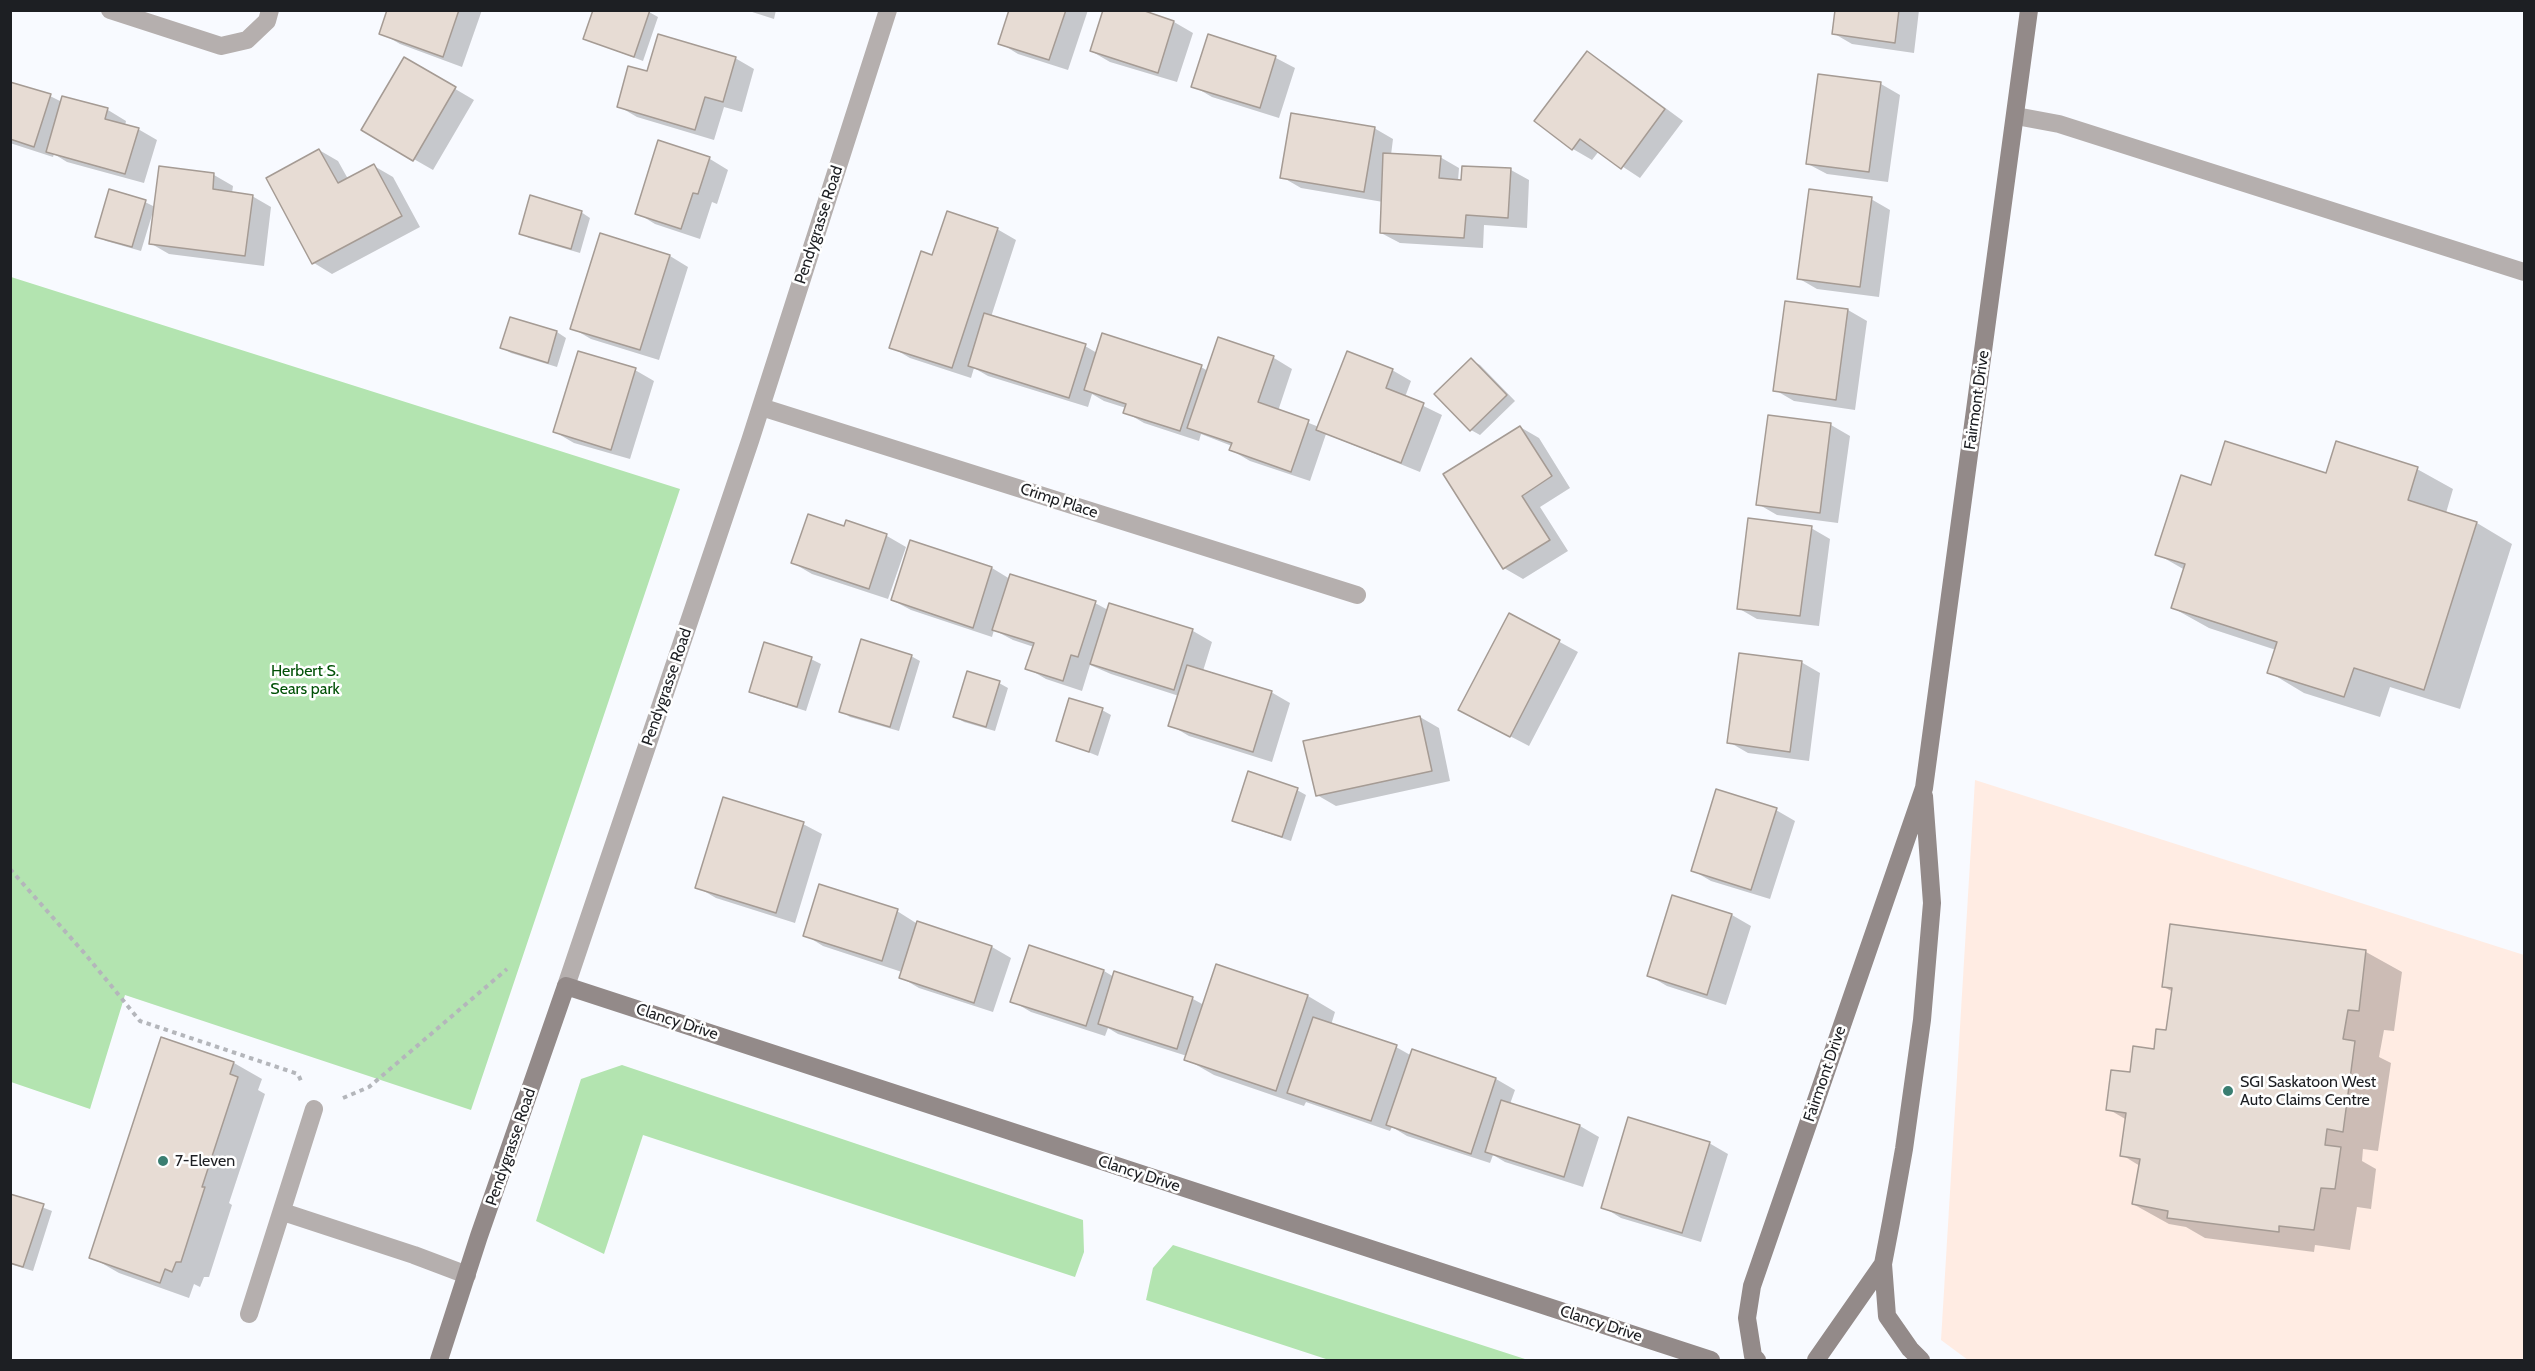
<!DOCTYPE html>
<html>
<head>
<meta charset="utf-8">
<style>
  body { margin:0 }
  #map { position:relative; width:2535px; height:1371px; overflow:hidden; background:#f8faff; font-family:Cabin,sans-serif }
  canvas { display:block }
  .frame { position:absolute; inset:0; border:12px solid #1d1f23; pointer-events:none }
</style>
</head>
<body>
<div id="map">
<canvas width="2535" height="1371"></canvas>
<div class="frame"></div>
</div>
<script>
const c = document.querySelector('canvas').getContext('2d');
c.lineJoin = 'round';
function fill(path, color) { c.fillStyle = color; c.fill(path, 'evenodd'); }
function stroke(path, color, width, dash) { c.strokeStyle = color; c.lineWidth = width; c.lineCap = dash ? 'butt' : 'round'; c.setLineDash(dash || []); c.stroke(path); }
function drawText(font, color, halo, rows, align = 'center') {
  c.font = font + ' Cabin,sans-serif'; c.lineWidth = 5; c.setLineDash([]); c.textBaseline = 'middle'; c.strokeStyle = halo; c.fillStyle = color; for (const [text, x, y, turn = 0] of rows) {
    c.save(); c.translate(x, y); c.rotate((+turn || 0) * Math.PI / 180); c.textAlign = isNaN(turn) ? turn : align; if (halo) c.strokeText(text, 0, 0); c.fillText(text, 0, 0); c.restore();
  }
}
fill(new Path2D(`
  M1975 780 2524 955V1360H1968L1941 1340Z`), '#ffece3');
fill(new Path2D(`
  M11 277 680 489 471 1110 125 995 90 1109 11 1082Z
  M622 1065 1083 1220 1084 1252 1075 1277 643 1135 604 1254 536 1221 581 1079Z
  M1173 1245 1528 1360H1329L1146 1300 1153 1268Z`), '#b3e4b0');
fill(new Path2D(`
  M389 10H482L462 67 400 44 381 33Z
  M746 10H776L774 19Z
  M1010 10H1088L1068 70 1018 54 1000 43Z
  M1137 10 1174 22 1193 33 1177 82 1110 62 1091 51Z
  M1836 10H1919L1914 53 1852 44 1833 33Z
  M649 12 658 17 643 61 585 39Z
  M1209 36 1276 58 1295 68 1279 118 1212 97 1193 86Z
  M1587 53 1606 64 1683 121 1640 178 1599 151 1592 160 1573 149 1536 121Z
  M735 58 754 69 742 112 724 107 714 140 637 117 618 106 648 73Z
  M404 59 474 100 433 170 363 130Z
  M10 83 50 96 62 102 63 97 108 110 126 121 125 126 138 129 157 140 144 183 67 162 54 154 53 157 10 143Z
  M1881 84 1900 95 1888 182 1827 174 1808 164Z
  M1374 128 1393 139 1391 155 1440 157 1459 168 1458 181 1511 170 1529 180 1527 228 1484 225 1483 248 1400 243 1381 233 1383 202 1301 188 1282 177Z
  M659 142 710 159 728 170 717 204 712 202 700 239 655 224 637 213Z
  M319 150 338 161 348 179 374 166 393 177 420 227 332 274 314 263Z
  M160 168 214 175 233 186 232 193 252 196 271 207 264 266 169 254 150 243 154 215H152L141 251 106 241 97 236 145 202 155 207Z
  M1871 199 1890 210 1879 297 1817 289 1798 278Z
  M581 212 590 218 580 253 529 238 520 233Z
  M997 229 1016 240 991 317 1085 346 1097 353 1201 367 1208 371 1219 339 1274 358 1292 369 1278 411 1319 427 1392 370 1411 381 1405 397 1442 415 1420 472 1326 434 1310 481 1250 461 1231 450 1232 446 1201 434 1199 441 1144 423 1125 412 1126 408 1104 401 1092 394 1088 407 988 376 974 368 971 378 910 358 891 347 933 257Z
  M670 256 688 267 659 360 591 339 572 328Z
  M1786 303 1848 310 1867 321 1855 410 1794 401 1775 390Z
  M511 318 557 332 566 338 557 367 511 353 502 348Z
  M1471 360 1480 365 1515 401 1480 435 1471 430Z
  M635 370 654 381 630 459 574 443 555 432Z
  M1769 416 1831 425 1850 436 1838 523 1777 515 1758 504Z
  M1520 427 1539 438 1570 488 1540 507 1568 551 1523 579 1504 568Z
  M2417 469 2453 489 2446 513 2477 523 2512 544 2460 709 2390 687 2380 717 2304 693 2269 672 2276 650 2209 628 2173 608 2185 570 2157 554 2212 487Z
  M847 522 887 536 906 547 888 599 812 574 793 563 845 528Z
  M1811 528 1830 539 1819 626 1757 619 1738 608Z
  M911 542 992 568 1010 579 1095 603 1108 610 1110 605 1193 631 1212 642 1203 671 1271 692 1290 703 1272 762 1189 736 1170 725 1179 696 1111 674 1090 665 1082 691 1046 679 1027 668 1034 647 1013 640 994 630 992 637 911 610 892 600Z
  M1510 615 1578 652 1529 746 1479 720Z
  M911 656 920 661 899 731 850 717 841 711Z
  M811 659 821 664 806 711 759 696 750 691Z
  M1801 662 1820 673 1809 761 1748 753 1729 742Z
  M999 683 1008 688 995 731 964 722 955 717Z
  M1102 710 1111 715 1098 756 1058 740Z
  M1420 717 1439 728 1450 781 1336 806 1317 795Z
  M1297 790 1306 795 1291 841 1243 825 1234 820Z
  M1776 810 1795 821 1770 899 1711 881 1692 870Z
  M803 824 822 834 795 923 716 898 697 887Z
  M1673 897 1732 915 1751 926 1726 1005 1667 986 1648 975Z
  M897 911 916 923 992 947 1011 958 993 1012 919 988 900 977 902 972 823 946 805 935Z
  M2171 926 2366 952 2402 972 2394 1031 2384 1030 2379 1057 2391 1063 2378 1151 2363 1149 2362 1161 2376 1169 2371 1209 2357 1207 2350 1250 2315 1245 2314 1252 2205 1238 2186 1227 2169 1224 2133 1204 2140 1166 2122 1155 2127 1120 2108 1109 2131 1074 2155 1050 2167 1032 2173 992 2164 987Z
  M1030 947 1104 971 1114 977 1115 973 1193 999 1204 1005 1217 966 1308 996 1335 1012 1331 1025 1396 1047 1412 1056 1413 1051 1496 1079 1515 1090 1510 1104 1580 1126 1599 1137 1583 1187 1505 1162 1493 1155 1490 1163 1407 1136 1392 1127 1390 1131 1306 1102 1304 1106 1214 1075 1186 1059 1187 1056 1118 1034 1108 1028 1105 1036 1031 1012 1012 1001Z
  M162 1039 234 1063 262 1079 258 1090 265 1094 229 1203 232 1205 209 1277H204L200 1287 194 1284 189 1298 119 1273 91 1257Z
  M1709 1143 1728 1154 1701 1242 1621 1218 1603 1207Z
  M10 1195 52 1211 33 1271 10 1264Z`), '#0003');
const building = new Path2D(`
  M387 10H459L443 57 379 34Z
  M593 10H650L634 57 583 39Z
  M1009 10H1066L1049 60 998 44Z
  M1103 10H1142L1174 21 1158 73 1090 51Z
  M1835 10H1899L1895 43 1832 34Z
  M658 34 736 57 723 102 705 97 695 130 617 107 628 66 647 71Z
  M1208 34 1276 56 1260 108 1191 87Z
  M1587 51 1665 109 1621 169 1580 139 1572 150 1534 121Z
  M404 57 456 87 413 161 361 130Z
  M1818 74 1881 82 1869 172 1806 164Z
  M10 82 51 94 34 147 10 139Z
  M62 96 108 108 105 119 139 128 125 174 46 152Z
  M1291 113 1375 127 1364 192 1280 178Z
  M658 140 710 157 698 194 693 193 681 229 635 214Z
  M319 149 338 183 374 164 402 216 312 264 266 178Z
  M1383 153 1441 156 1439 178 1461 180 1462 166 1511 168 1508 218 1466 215 1464 238 1380 233Z
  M159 166 214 173 213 189 253 195 245 256 149 244Z
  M109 189 146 200 132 247 95 237Z
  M1809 189 1872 197 1860 287 1797 279Z
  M530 195 582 211 571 249 519 234Z
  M947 211 998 228 952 368 889 348 921 251 932 255Z
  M600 233 670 255 640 350 570 329Z
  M1785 301 1848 309 1836 400 1773 391Z
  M984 313 1086 344 1069 398 968 366Z
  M510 317 557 331 548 363 500 348Z
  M1102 333 1202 365 1180 431 1123 413 1126 404 1084 390Z
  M1218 337 1274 356 1258 402 1309 420 1291 472 1229 450 1232 443 1187 428Z
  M578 351 636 368 611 450 553 432Z
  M1347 351 1393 369 1386 388 1424 403 1401 463 1316 430Z
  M1471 358 1507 395 1470 431 1434 394Z
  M1768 415 1831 423 1820 513 1756 505Z
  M1520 426 1552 476 1522 496 1550 540 1503 569 1443 474Z
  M2225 441 2326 473 2336 441 2418 467 2408 500 2477 522 2424 690 2354 668 2344 697 2267 673 2277 642 2171 608 2185 564 2155 555 2181 475 2211 485Z
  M808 514 844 526 846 520 887 534 869 589 791 563Z
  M1748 518 1812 526 1800 616 1737 609Z
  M910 540 992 567 973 628 891 600Z
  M1010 574 1096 601 1078 657 1071 655 1063 681 1025 669 1034 643 992 630Z
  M1109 603 1193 629 1174 690 1090 664Z
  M1509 613 1560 640 1510 737 1458 710Z
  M861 639 912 655 890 727 839 712Z
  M764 642 812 657 797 707 749 692Z
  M1739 653 1802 661 1790 752 1727 743Z
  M1187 665 1272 691 1253 752 1168 726Z
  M967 671 1000 681 986 727 953 717Z
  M1069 698 1103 708 1089 752 1056 741Z
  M1420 716 1432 771 1316 796 1303 741Z
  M1248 771 1298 788 1282 837 1232 821Z
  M1716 789 1777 808 1751 890 1691 871Z
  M723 797 804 822 776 913 695 888Z
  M819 884 898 909 882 961 803 936Z
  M1672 895 1732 914 1707 995 1647 976Z
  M917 921 992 946 974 1003 899 978Z
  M2170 924 2366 950 2359 1011 2348 1010 2343 1039 2355 1041 2343 1132 2327 1129 2325 1145 2341 1147 2335 1189 2321 1188 2314 1230 2279 1226V1232L2167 1218 2168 1211 2132 1204 2140 1159 2120 1156 2126 1113 2106 1110 2111 1070 2130 1072 2133 1046 2154 1049 2156 1029 2166 1030 2172 988 2162 987Z
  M1029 945 1104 970 1086 1026 1010 1002Z
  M1216 964 1308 995 1276 1091 1184 1060Z
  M1114 971 1193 997 1177 1049 1098 1024Z
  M1313 1017 1397 1045 1371 1121 1287 1093Z
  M161 1037 234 1062 230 1074 238 1077 202 1187H205L181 1262H176L172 1272 165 1269 160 1283 89 1258Z
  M1412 1049 1496 1078 1471 1154 1386 1125Z
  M1501 1100 1580 1125 1564 1177 1485 1152Z
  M1628 1117 1710 1142 1682 1233 1601 1208Z
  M10 1194 44 1204 23 1267 10 1263Z`);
fill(building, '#e7dcd4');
stroke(building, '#a59b94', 1.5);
stroke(new Path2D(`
  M10 869 86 955 140 1021 298 1074 301 1081
  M343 1098 369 1087 507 969`), '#b4b6bb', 4, [4.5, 4.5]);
stroke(new Path2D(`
  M2016 116 2059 124 2524 272
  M283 1212 414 1255 467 1275
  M249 1314 314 1109`), '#b5afae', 18);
stroke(new Path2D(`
  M110 10 221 46 247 40 267 21 270 10
  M761 407 1357 595
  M566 986 750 441 888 10`), '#b5afae', 18);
stroke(new Path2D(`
  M1883 1264 1887 1316 1910 1349 1921 1360
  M439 1360 479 1236 566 986 1711 1360
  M1757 1360 1753 1356 1747 1318 1752 1286 1924 788 2029 10
  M1816 1360 1883 1264 1891 1222 1904 1149 1922 1020 1932 903 1924 796`), '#938a89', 18);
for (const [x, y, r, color] of [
  [2228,1091,6,"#3a7e71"],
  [163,1161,6,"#3a7e71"]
]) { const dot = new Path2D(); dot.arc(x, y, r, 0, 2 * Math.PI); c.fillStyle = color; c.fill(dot); stroke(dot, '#fff', 2); }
drawText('16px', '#1d1f23', '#fff', [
  ["Pendygrasse Road",819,225,-72],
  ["Fairmont Drive",1977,400,-82],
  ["Crimp Place",1059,501,18],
  ["Pendygrasse Road",667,687,-71],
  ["Clancy Drive",677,1022,18],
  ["Fairmont Drive",1825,1074,-71],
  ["Pendygrasse Road",511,1147,-71],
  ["Clancy Drive",1139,1174,18],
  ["Clancy Drive",1601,1324,18]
]);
drawText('16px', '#025107', '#fff', [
  ["Herbert S.",305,671],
  ["Sears park",305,689]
]);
drawText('16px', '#1d1f23', '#fff', [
  ["SGI Saskatoon West",2240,1082],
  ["Auto Claims Centre",2240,1100],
  ["7-Eleven",175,1161]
], 'left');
</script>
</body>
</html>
